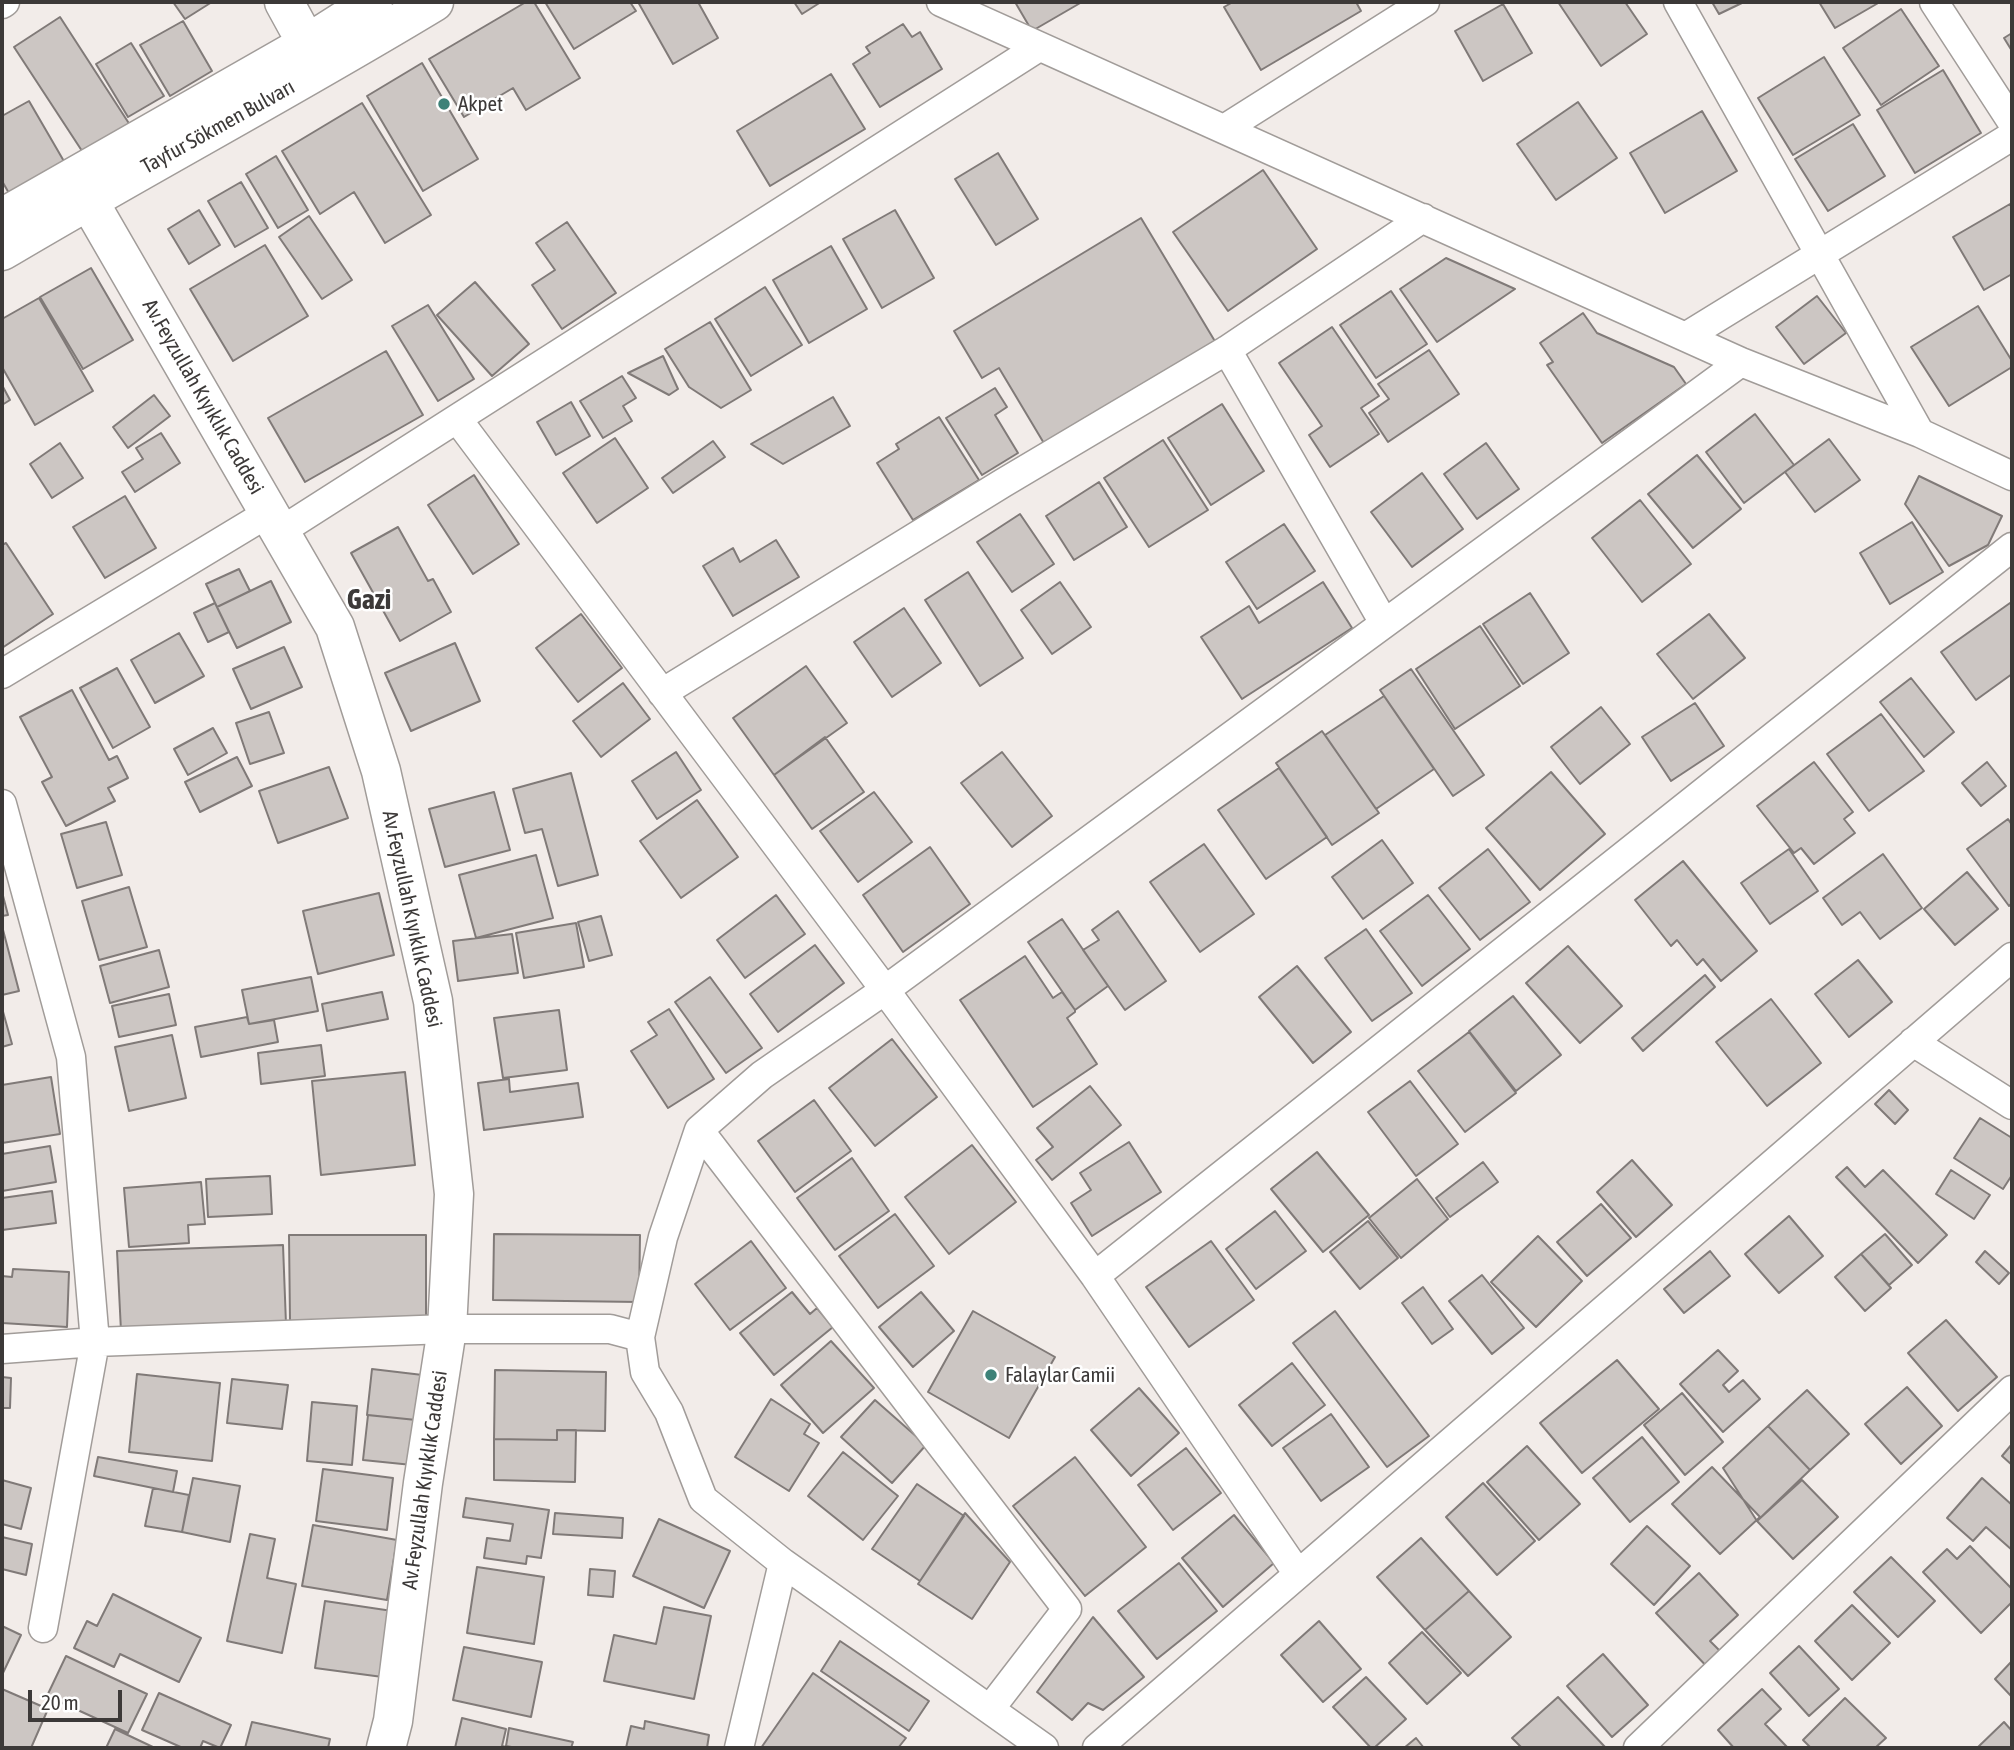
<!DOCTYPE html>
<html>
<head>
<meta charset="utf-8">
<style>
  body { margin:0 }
  #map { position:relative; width:2014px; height:1750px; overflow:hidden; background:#f2ece9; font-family:"Asap Condensed",sans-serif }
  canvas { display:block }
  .frame { position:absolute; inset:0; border:4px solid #3c3938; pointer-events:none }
  .scale { position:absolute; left:28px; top:1690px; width:94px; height:32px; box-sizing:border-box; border:4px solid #3c3938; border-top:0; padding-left:9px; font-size:21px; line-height:24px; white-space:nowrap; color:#3c3938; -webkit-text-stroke:5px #fff; paint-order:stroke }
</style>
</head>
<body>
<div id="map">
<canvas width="2014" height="1750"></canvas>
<div class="frame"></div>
<div class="scale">20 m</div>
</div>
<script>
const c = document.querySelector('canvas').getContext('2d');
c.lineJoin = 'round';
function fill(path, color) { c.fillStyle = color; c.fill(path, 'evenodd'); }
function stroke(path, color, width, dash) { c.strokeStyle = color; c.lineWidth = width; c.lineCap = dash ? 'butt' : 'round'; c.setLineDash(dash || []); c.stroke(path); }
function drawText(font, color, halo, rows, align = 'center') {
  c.font = font + ' "Asap Condensed",sans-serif'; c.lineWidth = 5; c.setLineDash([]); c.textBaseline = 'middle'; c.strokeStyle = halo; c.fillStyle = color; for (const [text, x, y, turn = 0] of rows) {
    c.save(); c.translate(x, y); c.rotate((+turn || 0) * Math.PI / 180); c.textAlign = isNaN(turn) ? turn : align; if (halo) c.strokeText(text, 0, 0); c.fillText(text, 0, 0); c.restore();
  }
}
const building = new Path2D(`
  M173 2H212L185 19Z
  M526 2H534L580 78 526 110 513 88 464 117 429 59Z
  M545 2H630L636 11 574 49Z
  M638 2H698L718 38 673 64Z
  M794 2H821L802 14Z
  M1015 2H1082L1032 31Z
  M1233 2H1356L1361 11 1261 70 1224 7Z
  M1558 2H1625L1647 34 1601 66Z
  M1712 2H1744L1719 14Z
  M1819 2H1880L1835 28Z
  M1503 4 1532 53 1483 81 1455 31Z
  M1901 9 1939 66 1881 105 1843 48Z
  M60 17 130 125 84 154 14 47Z
  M183 21 212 71 170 96 140 45Z
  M903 24 912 37 920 32 942 69 880 107 853 64 870 53 866 47Z
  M2012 33V51L2004 38Z
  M131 43 164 96 128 117 96 64Z
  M1824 57 1860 115 1793 155 1758 98Z
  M422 63 478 159 423 191 367 96Z
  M1943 70 1981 133 1915 173 1877 110Z
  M831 74 865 129 770 186 737 131Z
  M29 101 65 163 10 195 2 181V116Z
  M1578 102 1617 158 1556 200 1517 144Z
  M362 103 431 215 385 243 354 192 320 214 282 151Z
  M1702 111 1737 171 1665 213 1630 153Z
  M1853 124 1885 176 1828 211 1795 159Z
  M998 153 1038 219 996 245 955 179Z
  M276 156 308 210 278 228 246 174Z
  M1263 170 1317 249 1228 311 1173 232Z
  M241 182 268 228 235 247 208 201Z
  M2010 204 2012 209V274L1984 290 1953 237Z
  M199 210 220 245 189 264 168 229Z
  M895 210 934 278 882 308 843 239Z
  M309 216 352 280 322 299 279 237Z
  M1141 218 1216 343 1045 445 999 368 982 378 954 331Z
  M567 222 616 293 562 329 532 285 555 270 536 243Z
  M265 245 308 316 233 361 190 289Z
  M831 246 867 309 809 343 773 280Z
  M1446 258 1515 289 1437 342 1400 289Z
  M91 268 133 340 83 369 40 297Z
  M475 282 529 344 492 376 437 315Z
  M765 287 802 345 751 376 715 319Z
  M1391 291 1427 344 1376 378 1340 325Z
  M1817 296 1846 333 1804 364 1776 327Z
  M39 298 93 391 35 425 2 367V319Z
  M428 305 474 379 438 401 392 326Z
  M1978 306 2012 361V367L1949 406 1911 347Z
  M1583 313 1597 333 1674 367 1686 384 1602 443 1547 365 1553 362 1540 343Z
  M710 322 751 390 721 408 689 387 665 349Z
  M1332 327 1379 396 1361 408 1379 434 1330 467 1309 435 1322 426 1279 363Z
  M1429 350 1459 394 1388 442 1369 413 1389 399 1378 384Z
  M386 351 423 415 305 482 268 418Z
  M663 356 678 389 669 395 628 373Z
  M622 376 636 398 623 406 632 421 603 438 580 401Z
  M2 385 10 400 2 405Z
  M995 388 1007 407 995 415 1018 453 982 475 946 418Z
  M154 395 170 416 128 448 113 427Z
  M833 397 850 426 783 464 751 444Z
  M571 402 590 436 556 455 537 422Z
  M1222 404 1264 471 1211 505 1168 438Z
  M1755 414 1794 465 1744 503 1706 452Z
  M939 417 979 480 913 520 877 463 899 449 896 444Z
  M161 433 180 463 135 492 122 472 143 459 136 448Z
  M615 438 648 488 597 523 563 473Z
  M1829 439 1860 480 1815 512 1785 472Z
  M1163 440 1208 510 1149 547 1104 478Z
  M713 441 725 457 673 493 662 478Z
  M60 443 83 478 52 498 30 464Z
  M1486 443 1519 489 1477 519 1444 474Z
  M1697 455 1741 509 1693 548 1648 494Z
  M1422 473 1463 529 1412 567 1371 512Z
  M474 475 519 544 473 574 428 505Z
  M1919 476 2002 516 1988 545 1949 566 1905 504Z
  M1099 482 1127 527 1074 560 1046 516Z
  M125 496 156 548 105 578 73 527Z
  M1640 500 1691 564 1642 602 1592 538Z
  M1020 514 1054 564 1012 592 977 542Z
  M1912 522 1943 572 1890 604 1860 553Z
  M1284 524 1315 571 1257 609 1226 562Z
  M398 527 428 581 433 579 451 612 400 641 351 553Z
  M776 540 799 577 733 616 703 566 733 548 740 562Z
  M6 543 53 614 2 648V545Z
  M239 569 250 591 217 607 206 584Z
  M968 572 1023 658 980 686 925 600Z
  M271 581 291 622 237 648 217 607Z
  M1060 582 1091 627 1052 654 1021 610Z
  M1323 582 1352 628 1242 699 1201 637 1249 606 1259 623Z
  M1530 593 1569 653 1523 684 1483 624Z
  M215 603 229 632 208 642 194 613Z
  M2010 603 2012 606V674L1976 700 1941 652Z
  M904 608 941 663 892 697 854 642Z
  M581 614 622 668 578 702 536 648Z
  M1709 614 1745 658 1693 699 1657 654Z
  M1480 626 1520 686 1455 729 1416 669Z
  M179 633 204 676 155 703 131 660Z
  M455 643 480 701 411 731 385 673Z
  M284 647 302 687 251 709 233 669Z
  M806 666 847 723 774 775 733 718Z
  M117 668 150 727 113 748 80 688Z
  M1411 669 1484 775 1453 796 1380 690Z
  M1911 678 1954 732 1924 757 1880 702Z
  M623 683 650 719 601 757 573 721Z
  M72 690 109 760 117 756 128 778 108 788 115 801 66 826 42 782 52 777 20 717Z
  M1384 696 1434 769 1376 809 1325 735Z
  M1695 703 1724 746 1671 781 1642 737Z
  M1601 707 1630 744 1580 784 1551 747Z
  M269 712 284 753 250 764 236 723Z
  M1881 714 1924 771 1869 811 1827 754Z
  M213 728 227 753 188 775 174 749Z
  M1322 731 1379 813 1332 845 1276 763Z
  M825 737 864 792 812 829 774 775Z
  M676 752 701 790 657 819 632 781Z
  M1002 752 1052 816 1012 847 961 783Z
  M237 757 252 786 200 812 185 782Z
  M1814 762 1853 812 1844 819 1855 833 1814 864 1801 848 1794 853 1757 806Z
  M1987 762 2006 786 1981 806 1962 783Z
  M329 767 348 818 278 843 259 791Z
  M1279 768 1327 837 1266 879 1218 810Z
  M1551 772 1605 834 1540 890 1486 828Z
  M571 773 598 875 558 886 542 829 525 833 513 789Z
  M494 792 510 850 445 867 429 809Z
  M874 792 912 842 858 882 820 831Z
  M697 800 738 857 681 898 640 841Z
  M2008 819 2012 825V903L2009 906 1967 849Z
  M106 822 122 875 77 888 61 834Z
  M1382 840 1413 883 1363 919 1332 877Z
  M1204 844 1254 914 1200 952 1150 882Z
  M930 847 970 904 903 952 863 895Z
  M1488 849 1530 902 1480 940 1439 888Z
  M1789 849 1818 891 1770 924 1741 883Z
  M1883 854 1922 908 1880 939 1860 912 1842 925 1823 898Z
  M536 855 553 918 476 938 459 875Z
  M1683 861 1757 951 1721 981 1703 959 1697 965 1677 940 1671 946 1635 900Z
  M1967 872 1998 909 1955 945 1924 909Z
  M129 887 147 947 99 960 82 901Z
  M2 892 8 915 2 916Z
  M379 893 394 955 318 974 303 911Z
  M776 895 805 934 745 978 717 940Z
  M1428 895 1470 949 1422 986 1380 931Z
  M1118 911 1166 981 1125 1010 1083 950 1099 940 1092 930Z
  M601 916 612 955 589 961 578 922Z
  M1062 919 1108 986 1075 1010 1028 942Z
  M576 923 584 967 524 978 516 933Z
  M2 926 19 991 2 995Z
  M1366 929 1412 993 1372 1021 1325 958Z
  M512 934 518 973 458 981 453 941Z
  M815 945 844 983 778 1032 750 994Z
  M1568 946 1622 1006 1580 1043 1526 983Z
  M159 950 169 987 110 1003 100 966Z
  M1025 956 1053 998 1062 992 1075 1010V1012L1067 1018 1097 1064 1033 1107 960 1000Z
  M1858 960 1892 1002 1849 1037 1815 994Z
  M1297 966 1351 1032 1313 1063 1259 997Z
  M1705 975 1715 987 1643 1051 1632 1038Z
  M311 977 318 1011 249 1024 242 990Z
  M710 977 762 1048 726 1073 675 1002Z
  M382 992 388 1019 327 1031 322 1004Z
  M169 994 176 1025 119 1037 112 1006Z
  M1513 996 1561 1055 1516 1091 1469 1031Z
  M1771 999 1821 1063 1767 1106 1716 1042Z
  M2 1008 12 1044 2 1047Z
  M669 1009 714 1079 668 1108 631 1051 657 1035 648 1022Z
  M559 1010 567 1070 503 1078 494 1018Z
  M247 1017 249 1024 274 1020 278 1042 201 1057 195 1027Z
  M1469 1032 1516 1093 1465 1132 1418 1071Z
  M172 1035 186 1098 129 1111 115 1047Z
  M892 1039 937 1097 875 1146 829 1088Z
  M321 1045 325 1076 261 1084 258 1053Z
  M405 1072 415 1165 321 1175 312 1081Z
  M51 1077 60 1134 2 1143V1085Z
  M509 1079 510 1092 578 1083 583 1117 484 1130 478 1083Z
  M1410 1081 1458 1144 1416 1176 1368 1112Z
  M1090 1086 1121 1125 1052 1180 1036 1160 1053 1147 1037 1128Z
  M1889 1090 1908 1110 1895 1124 1875 1104Z
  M814 1100 851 1151 795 1192 758 1141Z
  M1980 1118 2012 1138V1175L2003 1189 1954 1158Z
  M1129 1142 1161 1192 1092 1236 1071 1203 1091 1190 1080 1173Z
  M972 1145 1016 1202 949 1254 905 1197Z
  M50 1146 56 1182 2 1191V1154Z
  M1317 1152 1369 1215 1323 1252 1271 1189Z
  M852 1158 889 1211 835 1250 797 1198Z
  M1632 1160 1672 1205 1636 1237 1597 1192Z
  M1483 1162 1498 1182 1450 1217 1436 1198Z
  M1847 1167 1865 1187 1883 1170 1947 1235 1918 1263 1836 1177Z
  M1951 1170 1990 1195 1974 1219 1936 1194Z
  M270 1176 272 1214 208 1217 206 1179Z
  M1417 1179 1448 1219 1401 1258 1369 1218Z
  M201 1182 205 1224 188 1225 189 1243 129 1247 124 1188Z
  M52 1191 56 1223 2 1230V1198Z
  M1601 1204 1631 1238 1587 1276 1557 1242Z
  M1275 1211 1306 1251 1256 1289 1226 1249Z
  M895 1214 934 1266 878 1308 839 1256Z
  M1789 1216 1823 1256 1779 1293 1745 1254Z
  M1368 1221 1398 1258 1360 1289 1330 1252Z
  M494 1234 640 1235 639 1302 493 1300Z
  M1885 1234 1912 1265 1889 1285 1861 1254Z
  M289 1235H426V1320L290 1321Z
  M1538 1236 1582 1281 1536 1327 1491 1282Z
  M751 1241 786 1288 730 1330 695 1284Z
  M1211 1241 1254 1300 1189 1347 1146 1287Z
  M283 1245 286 1324 121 1331 117 1251Z
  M1710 1251 1730 1276 1684 1313 1664 1289Z
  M1985 1251 2009 1273 1999 1284 1976 1262Z
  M1861 1254 1891 1288 1865 1311 1835 1277Z
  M13 1269 69 1272 67 1327 2 1323V1276L12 1277Z
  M1482 1275 1524 1328 1492 1354 1449 1301Z
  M1423 1287 1453 1329 1432 1344 1402 1303Z
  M792 1292 810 1314 817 1308 833 1327 774 1375 740 1333Z
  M921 1292 954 1331 913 1367 879 1327Z
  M973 1311 1055 1357 1009 1438 928 1392Z
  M1335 1311 1429 1436 1387 1467 1293 1343Z
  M1946 1320 1997 1377 1958 1411 1908 1353Z
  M831 1341 874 1388 823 1433 781 1385Z
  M1718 1350 1738 1371 1723 1385 1729 1392 1743 1380 1760 1399 1723 1432 1680 1384Z
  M1617 1360 1659 1409 1582 1473 1540 1423Z
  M1292 1363 1325 1405 1272 1446 1239 1405Z
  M372 1369 431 1376 426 1421 367 1415Z
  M495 1370 606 1372 605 1431 557 1430V1440L494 1439Z
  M137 1374 220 1383 212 1461 129 1452Z
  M2 1377 11 1378 10 1408H2Z
  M232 1379 288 1385 282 1429 227 1423Z
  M1907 1387 1942 1426 1901 1464 1865 1424Z
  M1139 1388 1179 1433 1131 1476 1091 1430Z
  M1807 1390 1849 1434 1810 1470 1768 1426Z
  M1682 1393 1723 1442 1685 1475 1644 1425Z
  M771 1399 810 1424 804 1434 819 1443 789 1491 735 1457Z
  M875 1400 926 1445 892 1483 841 1437Z
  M312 1402 357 1406 352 1465 307 1461Z
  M1331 1414 1369 1467 1321 1501 1283 1448Z
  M368 1415 426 1421 422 1466 363 1460Z
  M1768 1426 1810 1470 1757 1521 1723 1468Z
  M557 1430H576L575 1482 494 1480V1439L557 1440Z
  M1642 1437 1679 1482 1630 1522 1593 1478Z
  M2012 1444V1465L2002 1456Z
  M1527 1446 1580 1504 1539 1540 1487 1482Z
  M1186 1448 1221 1493 1173 1530 1138 1485Z
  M843 1452 898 1496 863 1540 808 1496Z
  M98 1457 177 1471 173 1492 94 1476Z
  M1075 1457 1146 1547 1085 1596 1013 1506Z
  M1712 1467 1760 1517 1720 1554 1672 1504Z
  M323 1469 393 1478 387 1530 316 1521Z
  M193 1478 240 1486 230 1542 182 1532Z
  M1982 1478 2012 1505V1550L1986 1527 1973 1541 1947 1518Z
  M2 1480 31 1488 21 1529 2 1524Z
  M1802 1480 1838 1517 1793 1559 1757 1521Z
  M1483 1483 1535 1541 1497 1575 1446 1517Z
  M917 1484 964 1516 920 1581 872 1549Z
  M153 1488 189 1495 182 1532 145 1526Z
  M466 1498 549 1510 541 1558 527 1556 526 1564 484 1558 487 1538 510 1541 513 1524 463 1517Z
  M555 1513 623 1518 622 1538 553 1534Z
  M965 1513 1010 1562 972 1619 918 1584Z
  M1234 1515 1274 1563 1223 1607 1182 1558Z
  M659 1519 730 1551 704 1608 633 1576Z
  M313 1525 397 1540 387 1600 302 1586Z
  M1647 1526 1690 1566 1654 1605 1611 1564Z
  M250 1534 275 1539 267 1578 296 1584 282 1653 227 1641Z
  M2 1537 32 1544 26 1575 2 1569Z
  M1421 1538 1469 1591 1425 1630 1377 1577Z
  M1970 1546 2012 1589V1602L1981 1633 1923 1572 1947 1549 1957 1559Z
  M1891 1557 1935 1601 1898 1637 1854 1592Z
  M1179 1563 1217 1611 1157 1659 1118 1611Z
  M477 1567 544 1577 534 1644 467 1633Z
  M590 1569 615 1571 613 1597 588 1595Z
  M1699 1573 1738 1615 1710 1641 1727 1658 1712 1672 1656 1613Z
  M1469 1591 1511 1637 1468 1676 1425 1630Z
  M113 1594 201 1638 179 1682 120 1654 114 1667 74 1648 87 1621 97 1626Z
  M325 1601 399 1612 390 1678 315 1668Z
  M1852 1605 1890 1643 1852 1680 1815 1641Z
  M664 1607 711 1616 694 1699 604 1681 614 1635 656 1644Z
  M1093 1617 1144 1677 1103 1710 1088 1703 1072 1720 1037 1692Z
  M1319 1621 1361 1669 1323 1702 1281 1655Z
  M2 1626 21 1635 2 1675Z
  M1422 1632 1461 1673 1427 1704 1389 1663Z
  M840 1641 929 1701 909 1731 821 1671Z
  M1799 1646 1839 1689 1809 1716 1770 1673Z
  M464 1647 542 1662 531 1717 453 1700Z
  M1603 1654 1648 1705 1612 1737 1567 1686Z
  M66 1656 147 1694 128 1733 47 1696Z
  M2012 1661V1697L1995 1679Z
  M813 1673 906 1738 898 1748H761Z
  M1366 1677 1406 1719 1374 1748H1371L1333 1707Z
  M2 1689 48 1709 31 1748H2Z
  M1762 1689 1781 1709 1765 1724 1788 1748H1734L1718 1730Z
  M159 1693 231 1725 220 1748 203 1741 200 1748H183L142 1730Z
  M1558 1697 1605 1747 1604 1748H1522L1512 1738Z
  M1845 1698 1886 1738 1875 1748H1811L1803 1740Z
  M462 1718 506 1729 502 1746 511 1748H455Z
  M645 1721 709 1735 707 1748H626L631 1726 644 1729Z
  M252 1722 330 1739 328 1748H245Z
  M2004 1722 2012 1731V1748H1977Z
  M509 1728 573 1742 571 1748H517L506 1746Z
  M115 1729 155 1748H106Z
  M1416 1738 1424 1748H1404Z`);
fill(building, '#ccc6c3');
stroke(building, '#807a78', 2);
const street = new Path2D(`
  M941 2 1741 362 1920 433 2012 476
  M1678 2 1920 433
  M1934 2 2012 122
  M2 4 5 2
  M1224 129 1425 2
  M1687 336 2012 136
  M1227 350 1384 623
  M458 420 885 990 1095 1276 1298 1574
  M281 531 1039 47
  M2 674 270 512
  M662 693 1003 483 1227 350 1423 218
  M2 804 71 1057 95 1342 43 1628
  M1913 1042 2012 1105
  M699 1130 1067 1609 990 1709
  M1095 1276 2012 547
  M640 1337 663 1237 699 1130 762 1075 885 990 1741 362
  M2 1349 95 1342 447 1329H610L640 1337 645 1372 669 1412 703 1499 783 1563 1044 1748
  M739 1748 783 1563
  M1097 1748 2012 957
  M1638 1748 2012 1390`);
const secondary = new Path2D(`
  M284 2 307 44
  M88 200 335 627 381 771 433 1001 454 1194 447 1329 423 1483 393 1721 386 1748
  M2 218 307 44 373 2
  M2 251C145 166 292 88 434 2`);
stroke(street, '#a19c99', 31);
stroke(secondary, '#a19c99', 41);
stroke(street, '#fff', 28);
stroke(secondary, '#fff', 38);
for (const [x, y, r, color] of [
  [444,104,7,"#3d8278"],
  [991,1375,7,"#3d8278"]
]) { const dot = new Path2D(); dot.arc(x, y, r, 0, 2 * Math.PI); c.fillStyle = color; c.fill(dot); stroke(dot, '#fff', 2.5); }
drawText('21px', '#3c3938', '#fff', [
  ["Akpet",458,104],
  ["Falaylar Camii",1005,1375]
], 'left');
drawText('21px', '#3c3938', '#fff', [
  ["Tayfur Sökmen Bulvarı",218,127,-29],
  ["Av.Feyzullah Kıyıklık Caddesi",203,397,60],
  ["Av.Feyzullah Kıyıklık Caddesi",412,919,78],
  ["Av.Feyzullah Kıyıklık Caddesi",425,1480,-82]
]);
drawText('bold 28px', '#3c3938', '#fff', [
  ["Gazi",369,600]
]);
</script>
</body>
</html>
